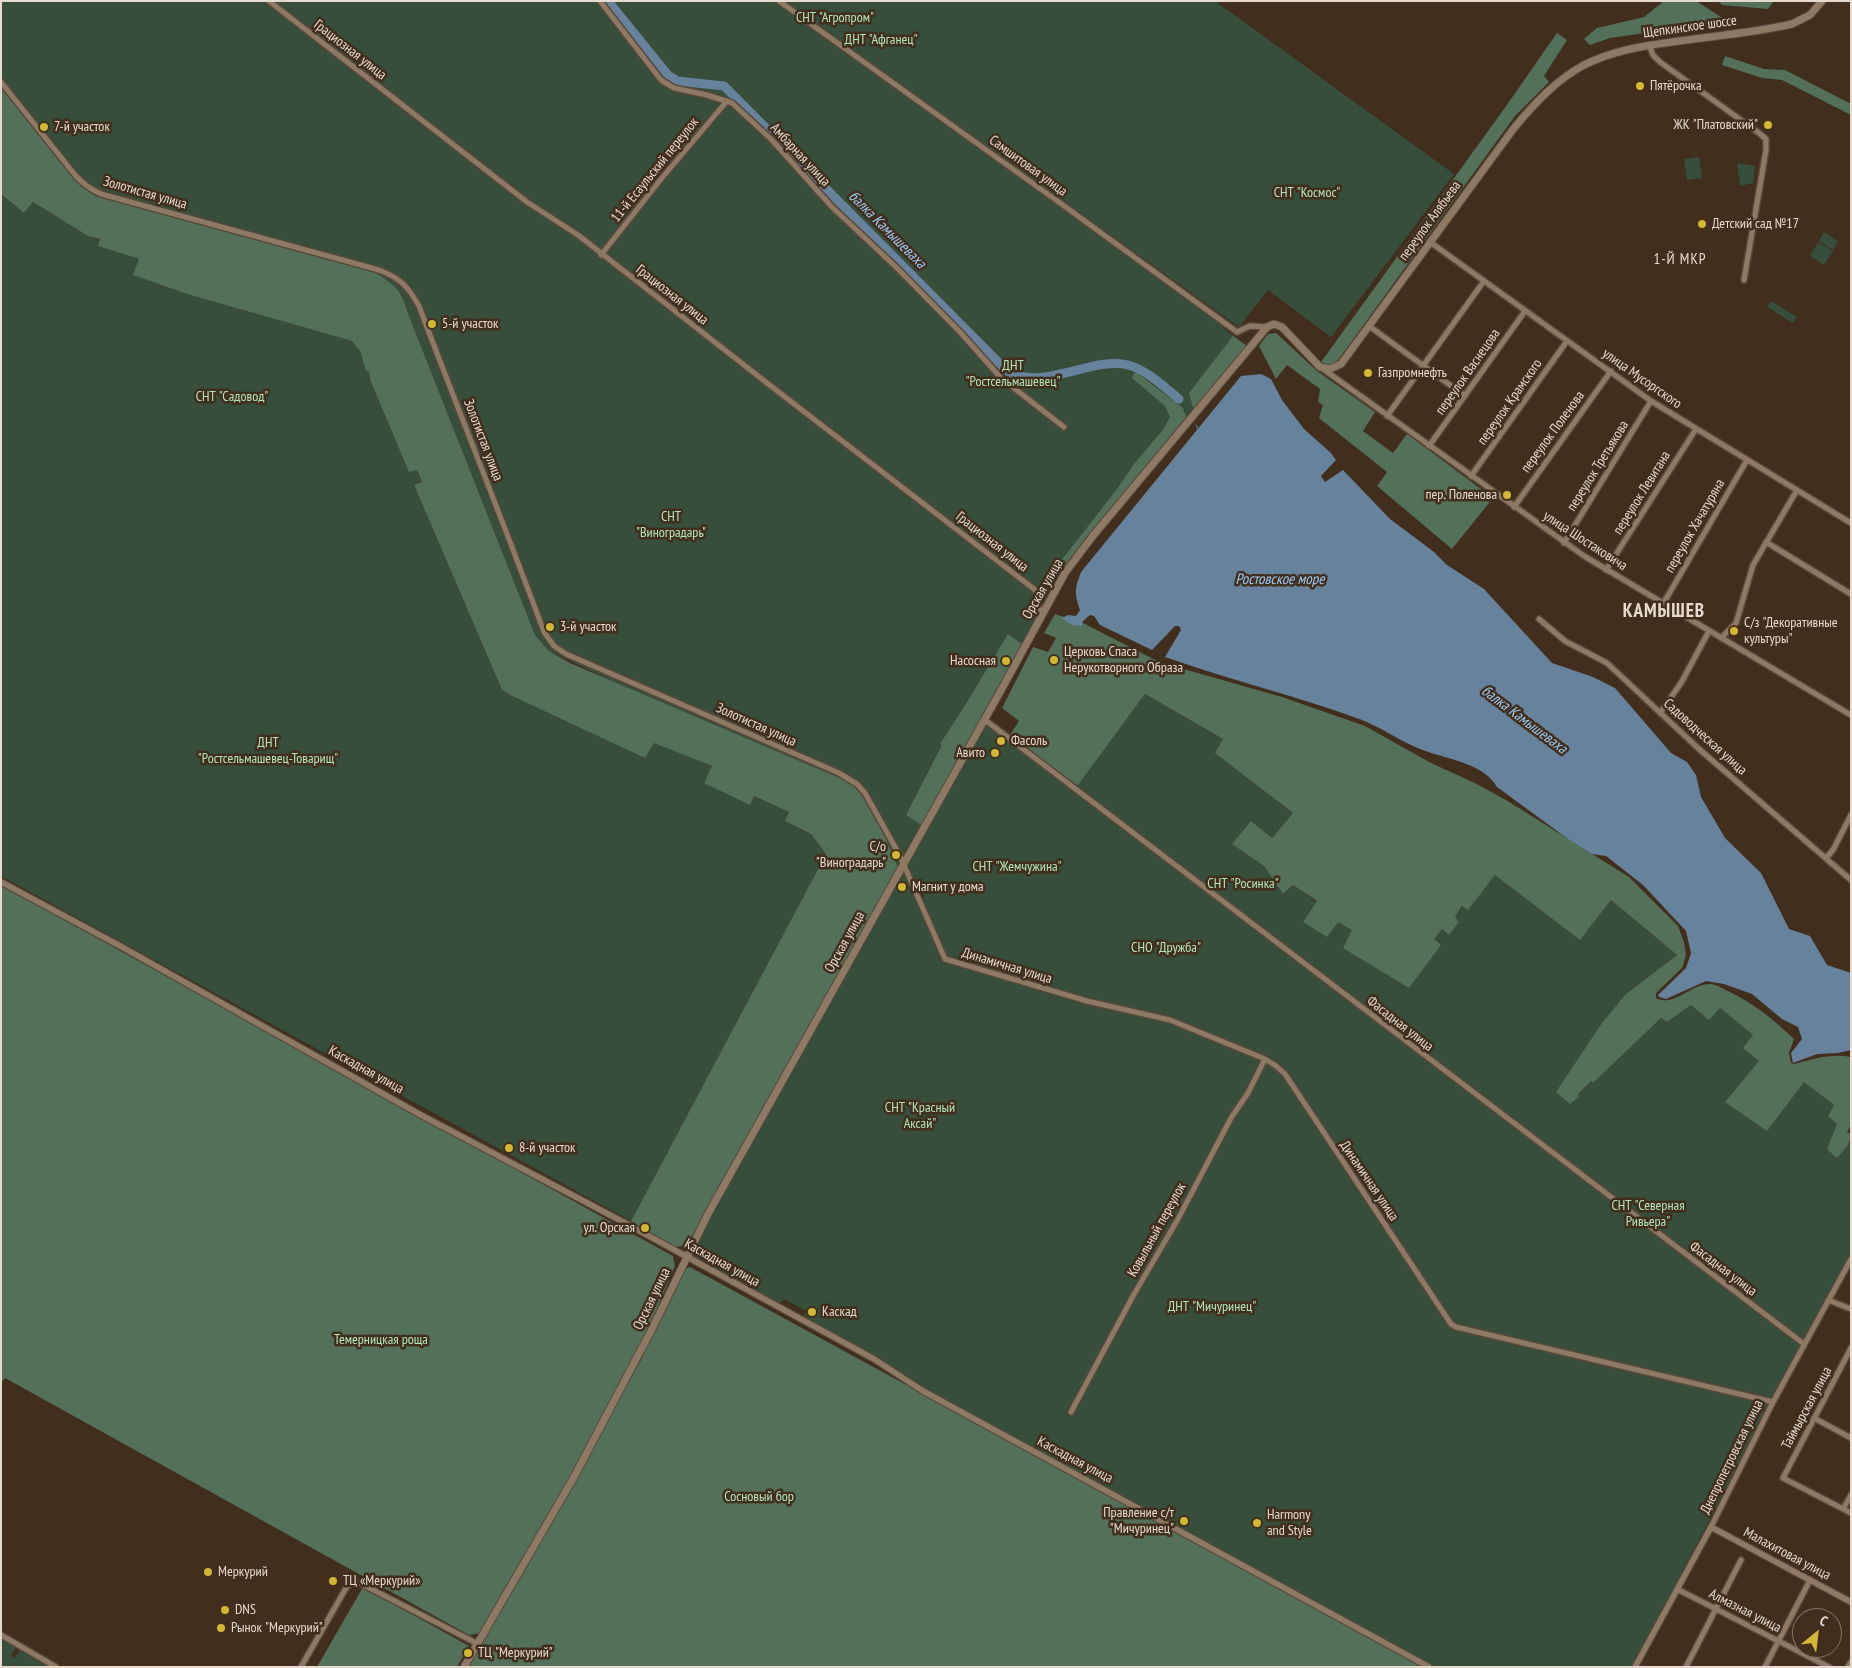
<!DOCTYPE html>
<html>
<head>
<meta charset="utf-8">
<style>
  body { margin:0 }
  #map { position:relative; width:1852px; height:1668px; overflow:hidden; background:#412e1d; font-family:"PT Sans Narrow",sans-serif }
  canvas { display:block }
  .frame { position:absolute; inset:0; border:2px solid #e6dacf; pointer-events:none }
  .north { position:absolute; left:1792px; top:1608px; width:50px; height:50px; box-sizing:border-box; background:#412e1d; border:1px solid #837364; border-radius:50%; rotate:29deg; font-size:14px; font-weight:700; line-height:20px; text-align:center; color:#e6dacf }
  .north::after { content:''; display:block; margin:auto; width:18px; height:22px; background:#d2b635; clip-path:polygon(50% 0,100% 100%,50% 72%,0 100%) }
</style>
</head>
<body>
<div id="map">
<canvas width="1852" height="1668"></canvas>
<div class="frame"></div>
<div class="north">С</div>
</div>
<script>
const c = document.querySelector('canvas').getContext('2d');
c.lineJoin = 'round';
function fill(path, color) { c.fillStyle = color; c.fill(path, 'evenodd'); }
function stroke(path, color, width, dash) { c.strokeStyle = color; c.lineWidth = width; c.lineCap = dash ? 'butt' : 'round'; c.setLineDash(dash || []); c.stroke(path); }
function drawText(font, color, halo, rows, align = 'center') {
  c.font = font + ' "PT Sans Narrow",sans-serif'; c.lineWidth = 5; c.setLineDash([]); c.textBaseline = 'middle'; c.strokeStyle = halo; c.fillStyle = color; for (const [text, x, y, turn = 0] of rows) {
    c.save(); c.translate(x, y); c.rotate((+turn || 0) * Math.PI / 180); c.textAlign = isNaN(turn) ? turn : align; if (halo) c.strokeText(text, 0, 0); c.fillText(text, 0, 0); c.restore();
  }
}
fill(new Path2D(`
  M1 1H775L1213 318 1224 326 1223 328 1247 346 1074 556 898 867 867 802 549 651 535 635 409 316 402 294 95 196 84 188 1 88Z
  M784 1H1215L1454 174 1331 337 1268 290 1239 327Z
  M1699 157 1702 178 1687 180 1684 159Z
  M1737 163 1755 166 1753 183 1740 186Z
  M1 194 24 213 33 202 88 236 100 240 98 246 139 259 134 275 187 294 352 341 360 351 366 371 369 370 370 381 409 471 417 469 422 483 414 485 502 690 510 695 645 757 654 742 713 766 705 783 750 804 754 796 789 812 785 821 811 834 826 854 631 1221 1 876Z
  M1824 232 1838 241 1833 250 1819 241Z
  M1818 242 1833 251 1824 265 1810 256Z
  M1771 301 1797 317 1793 323 1767 307Z
  M1145 694 1223 739 1273 798 1293 813 1272 838 1251 821 1233 844 1264 866 1283 894 1293 885 1317 902 1304 922H1338L1353 930 1343 948 1440 945 1433 940 1442 929 1449 935 1455 917 1463 906 1468 909 1495 874 1580 940 1611 900 1677 955 1626 994 1578 1094 1591 1081 1593 1083 1661 1018 1667 1022 1691 1005 1720 1008 1753 1035 1760 1061 1725 1102 1804 1082 1834 1105 1828 1116 1837 1124V1158L1851 1140V1257L1780 1386 1632 1667H1429L801 1321 806 1311 784 1299 778 1306 692 1259V1250L901 867 918 900 924 897 919 884 915 887 907 871 910 867 906 865 986 721 1075 788Z
  M1 1637 17 1646 11 1655 15 1658 21 1648 54 1667H1Z`), '#364e3a');
fill(new Path2D(`
  M1664 1H1696L1721 17 1715 23 1610 38 1590 45 1584 39 1597 28 1644 17Z
  M1718 1H1771L1773 2 1768 9 1722 5Z
  M1557 33 1567 40 1544 76 1549 82 1515 116 1336 363 1327 365 1321 362 1504 109Z
  M1725 56 1764 69 1785 70 1851 104V115L1782 80 1762 78 1722 65Z
  M1 88 69 171 84 188 95 196 376 273C398 288 401 289 409 316L535 635 549 651 570 663 851 783C874 804 885 839 898 867L885 896 689 1244 683 1246 673 1247 631 1221 826 854 811 834 785 821 789 812 754 796 750 805 704 783 712 766 654 743 645 758 510 695 502 690 414 485 422 482 417 470 409 472 370 380 369 371H366L360 351 352 341 187 294 133 275 139 259 98 246 100 239 88 236 33 202 24 213 1 194Z
  M1276 333 1317 371 1375 412 1363 431 1393 453 1407 434 1493 498 1452 549 1377 486 1387 472 1319 418 1323 405 1318 402 1320 389 1287 365 1276 379 1259 346 1268 334Z
  M1233 336 1247 346 1194 411 1189 393Z
  M1134 373H1137L1183 408 1186 417 1065 565 1053 584 1050 585 1049 580 1057 566 1117 489 1134 464 1162 431 1170 417 1165 406 1132 378Z
  M1055 614 1083 623 1159 662 1282 697 1365 726 1431 763 1475 783 1506 800 1629 877 1678 926 1684 942 1686 955 1682 968 1656 993V998C1673 1008 1692 983 1710 984 1716 984 1723 989 1728 991 1755 1004 1773 1019 1794 1039L1789 1053 1791 1063 1794 1064C1813 1059 1831 1053 1851 1057V1125L1847 1132 1851 1134C1851 1144 1843 1151 1837 1158L1827 1149 1837 1124 1828 1116 1834 1105 1804 1082 1767 1131 1725 1102 1759 1061 1743 1048 1753 1035 1720 1008 1709 1020 1691 1005 1667 1022 1661 1018 1593 1083 1591 1081 1578 1094 1579 1097 1570 1104 1556 1092 1602 1023 1626 994 1677 955 1611 900 1580 940 1495 875 1468 910 1462 906 1455 917 1459 922 1449 935 1442 929 1434 939 1441 945 1409 988 1343 948 1352 930 1338 922 1327 937 1303 922 1317 901 1293 885 1283 894 1264 866 1232 844 1251 821 1272 838 1293 813 1215 753 1223 739 1145 694 1075 789 1008 738 1019 721 1002 708 1033 647 1048 652 1056 638 1044 633Z
  M1008 634 1023 645 921 825 906 815 942 745 940 744 964 707Z
  M1 885 673 1256 675 1266 649 1328 572 1473 481 1633 469 1635 5 1378 1 1383Z
  M690 1267 1424 1667H469L641 1360 682 1270Z
  M363 1587 469 1646 457 1667H317Z`), '#537058');
fill(new Path2D(`
  M1261 374 1271 379 1282 400 1304 429 1331 453 1336 460 1321 476 1325 482 1343 470 1390 519 1434 552 1447 565 1484 589 1552 663 1593 677 1615 688 1671 753 1687 762 1696 775 1701 797 1725 838 1761 873 1789 929 1810 936 1827 965 1851 973V1050L1838 1053 1817 1054 1793 1063 1791 1053 1802 1039 1798 1027 1782 1019 1752 994 1724 984 1706 981 1666 999 1659 997 1658 995 1686 968 1691 953 1686 931 1643 885 1606 856 1592 854 1568 839 1497 787C1484 763 1445 759 1420 749 1400 741 1382 728 1362 720 1297 696 1230 680 1165 657L1181 630 1179 626H1175L1152 650 1100 625 1094 616 1090 615 1083 621 1082 626 1072 625 1062 618 1068 615 1076 616 1080 610C1074 593 1075 588 1081 572L1241 376Z`), '#67829c');
stroke(new Path2D(`
  M1196 425 1198 429`), '#67829c', 1);
stroke(new Path2D(`
  M608 1 668 75 677 81 724 86 1006 370C1041 393 1091 356 1128 365 1147 370 1164 387 1179 399`), '#67829c', 9);
const minor = new Path2D(`
  M269 1 527 202 578 235 767 383 1034 589 1038 594 1040 618
  M600 1 661 80 674 88 707 95 732 103 772 140 832 207 896 267 961 333 1001 378 1064 427
  M779 1 1067 208 1237 332 1250 326 1267 327
  M1649 45 1653 55 1660 62 1759 133 1766 139V150L1744 280
  M1 82 75 175C83 184 90 189 101 194L379 270C400 278 408 286 419 306 460 415 504 523 544 632L554 646 566 654 839 773 857 784 865 793 900 856 945 959 1087 1001 1170 1020 1265 1059 1276 1066 1285 1074 1451 1324 1456 1327 1773 1402
  M1430 242 1651 401 1851 523
  M601 255 661 179 727 101
  M1369 326 1465 396
  M1323 369 1584 556 1851 715
  M1387 416 1484 281
  M1429 446 1525 311
  M1471 476 1567 341
  M1514 507 1611 371
  M1766 542 1851 594
  M1564 543 1651 401
  M1606 570 1696 429
  M1663 604 1747 460
  M1539 619 1565 641 1607 663 1699 749 1851 880
  M1721 638 1736 623 1753 565 1797 490
  M1660 713 1681 683 1709 631
  M985 720 1804 1344
  M1826 858 1833 850 1851 815
  M1828 1300 1851 1309
  M1851 1348 1783 1478 1851 1513
  M1071 1412 1133 1296 1178 1219 1231 1118 1248 1093 1265 1059
  M1814 1418 1851 1438
  M1843 1509 1851 1495
  M1711 1527 1773 1402 1851 1259
  M1677 1589 1829 1667
  M1 1635 56 1667
  M301 1667 346 1588 354 1580 478 1644
  M1686 1667 1741 1560
  M1765 1667 1810 1580
  M1848 1667 1851 1662`);
const tertiary = new Path2D(`
  M1 882 122 947 419 1114 627 1224 874 1359 923 1391 1429 1667
  M1635 1667 1711 1527 1851 1602`);
const secondary = new Path2D(`
  M464 1667 574 1477 652 1329 708 1214 1005 683 1065 573 1092 537 1267 327 1274 324 1282 327 1320 367 1330 369 1341 364 1514 128C1534 104 1556 80 1584 65 1612 51 1642 46 1672 42 1712 36 1753 33 1792 24L1810 15 1822 1`);
stroke(minor, '#59493a', 8);
stroke(tertiary, '#59493a', 8);
stroke(secondary, '#59493a', 9);
stroke(minor, '#8e7965', 5);
stroke(tertiary, '#8e7965', 5.5);
stroke(secondary, '#8e7965', 7);
for (const [x, y, r, color] of [
  [1640,86,5,"#d2b635"],
  [1768,125,5,"#d2b635"],
  [44,127,5,"#d2b635"],
  [1702,224,5,"#d2b635"],
  [432,324,5,"#d2b635"],
  [1368,373,5,"#d2b635"],
  [1507,495,5,"#d2b635"],
  [550,627,5,"#d2b635"],
  [1734,631,5,"#d2b635"],
  [1054,660,5,"#d2b635"],
  [1006,661,5,"#d2b635"],
  [1001,741,5,"#d2b635"],
  [995,753,5,"#d2b635"],
  [896,855,5,"#d2b635"],
  [902,887,5,"#d2b635"],
  [509,1148,5,"#d2b635"],
  [645,1228,5,"#d2b635"],
  [812,1312,5,"#d2b635"],
  [1184,1521,5,"#d2b635"],
  [1257,1523,5,"#d2b635"],
  [208,1572,5,"#d2b635"],
  [333,1581,5,"#d2b635"],
  [225,1610,5,"#d2b635"],
  [221,1628,5,"#d2b635"],
  [468,1653,5,"#d2b635"]
]) { const dot = new Path2D(); dot.arc(x, y, r, 0, 2 * Math.PI); c.fillStyle = color; c.fill(dot); stroke(dot, '#412e1d', 2); }
drawText('14px', '#b2e6ba', '#412e1d', [
  ["СНТ \"Агропром\"",835,18],
  ["ДНТ \"Афганец\"",881,40],
  ["СНТ \"Космос\"",1307,193],
  ["ДНТ",1013,366],
  ["\"Ростсельмашевец\"",1013,382],
  ["СНТ \"Садовод\"",232,397],
  ["СНТ",671,517],
  ["\"Виноградарь\"",671,533],
  ["ДНТ",268,743],
  ["\"Ростсельмашевец-Товарищ\"",268,759],
  ["СНТ \"Жемчужина\"",1017,867],
  ["СНТ \"Росинка\"",1243,884],
  ["СНО \"Дружба\"",1166,948],
  ["СНТ \"Красный",920,1108],
  ["Аксай\"",920,1124],
  ["СНТ \"Северная",1648,1206],
  ["Ривьера\"",1648,1222],
  ["ДНТ \"Мичуринец\"",1212,1307],
  ["Темерницкая роща",381,1340],
  ["Сосновый бор",759,1497]
]);
drawText('14px', '#e6dacf', '#412e1d', [
  ["Щепкинское шоссе",1690,27,-8],
  ["Грациозная улица",350,50,38],
  ["Амбарная улица",800,155,47],
  ["Самшитовая улица",1028,166,36],
  ["11-й Есаульский переулок",655,170,-51],
  ["Золотистая улица",145,193,16],
  ["переулок Алябьева",1430,221,-54],
  ["Грациозная улица",672,295,38],
  ["переулок Васнецова",1468,372,-55],
  ["улица Мусоргского",1642,379,35],
  ["переулок Крамского",1510,402,-55],
  ["переулок Поленова",1553,432,-54],
  ["Золотистая улица",483,440,69],
  ["переулок Третьякова",1598,466,-58],
  ["переулок Левитана",1642,493,-58],
  ["переулок Хачатуряна",1695,526,-60],
  ["улица Шостаковича",1585,541,33],
  ["Грациозная улица",992,542,38],
  ["Орская улица",1043,589,-60],
  ["Золотистая улица",756,725,24],
  ["Садоводческая улица",1705,737,42],
  ["Орская улица",845,942,-61],
  ["Динамичная улица",1007,966,17],
  ["Фасадная улица",1400,1024,38],
  ["Каскадная улица",366,1070,29],
  ["Динамичная улица",1369,1181,56],
  ["Ковыльный переулок",1157,1230,-61],
  ["Каскадная улица",722,1263,29],
  ["Фасадная улица",1723,1269,37],
  ["Орская улица",652,1299,-64],
  ["Таймырская улица",1807,1408,-62],
  ["Днепропетровская улица",1732,1457,-64],
  ["Каскадная улица",1075,1460,28],
  ["Малахитовая улица",1787,1554,28],
  ["Алмазная улица",1745,1611,27]
]);
drawText('14px', '#e6dacf', '#412e1d', [
  ["Пятёрочка",1650,86],
  ["ЖК \"Платовский\"",1758,125,"right"],
  ["7-й участок",54,127],
  ["Детский сад №17",1712,224],
  ["5-й участок",442,324],
  ["Газпромнефть",1378,373],
  ["пер. Поленова",1497,495,"right"],
  ["С/з \"Декоративные",1744,623],
  ["культуры\"",1744,639],
  ["3-й участок",560,627],
  ["Церковь Спаса",1064,652],
  ["Нерукотворного Образа",1064,668],
  ["Насосная",996,661,"right"],
  ["Фасоль",1011,741],
  ["Авито",985,753,"right"],
  ["С/о",886,847,"right"],
  ["\"Виноградарь\"",886,863,"right"],
  ["Магнит у дома",912,887],
  ["8-й участок",519,1148],
  ["ул. Орская",635,1228,"right"],
  ["Каскад",822,1312],
  ["Правление с/т",1174,1513,"right"],
  ["\"Мичуринец\"",1174,1529,"right"],
  ["Harmony",1267,1515],
  ["and Style",1267,1531],
  ["Меркурий",218,1572],
  ["ТЦ «Меркурий»",343,1581],
  ["DNS",235,1610],
  ["Рынок \"Меркурий\"",231,1628],
  ["ТЦ \"Меркурий\"",478,1653]
], 'left');
drawText('italic 15px', '#9bcaf7', '#412e1d', [
  ["балка Камышеваха",887,230,45],
  ["Ростовское море",1280,580],
  ["балка Камышеваха",1524,720,37]
]);
c.letterSpacing = '1px';
drawText('15px', '#e6dacf', '#412e1d', [
  ["1-Й МКР",1680,260]
]);
c.letterSpacing = '0px';
c.letterSpacing = '1px';
drawText('bold 19px', '#e6dacf', '#412e1d', [
  ["КАМЫШЕВ",1664,612]
]);
c.letterSpacing = '0px';
</script>
</body>
</html>
